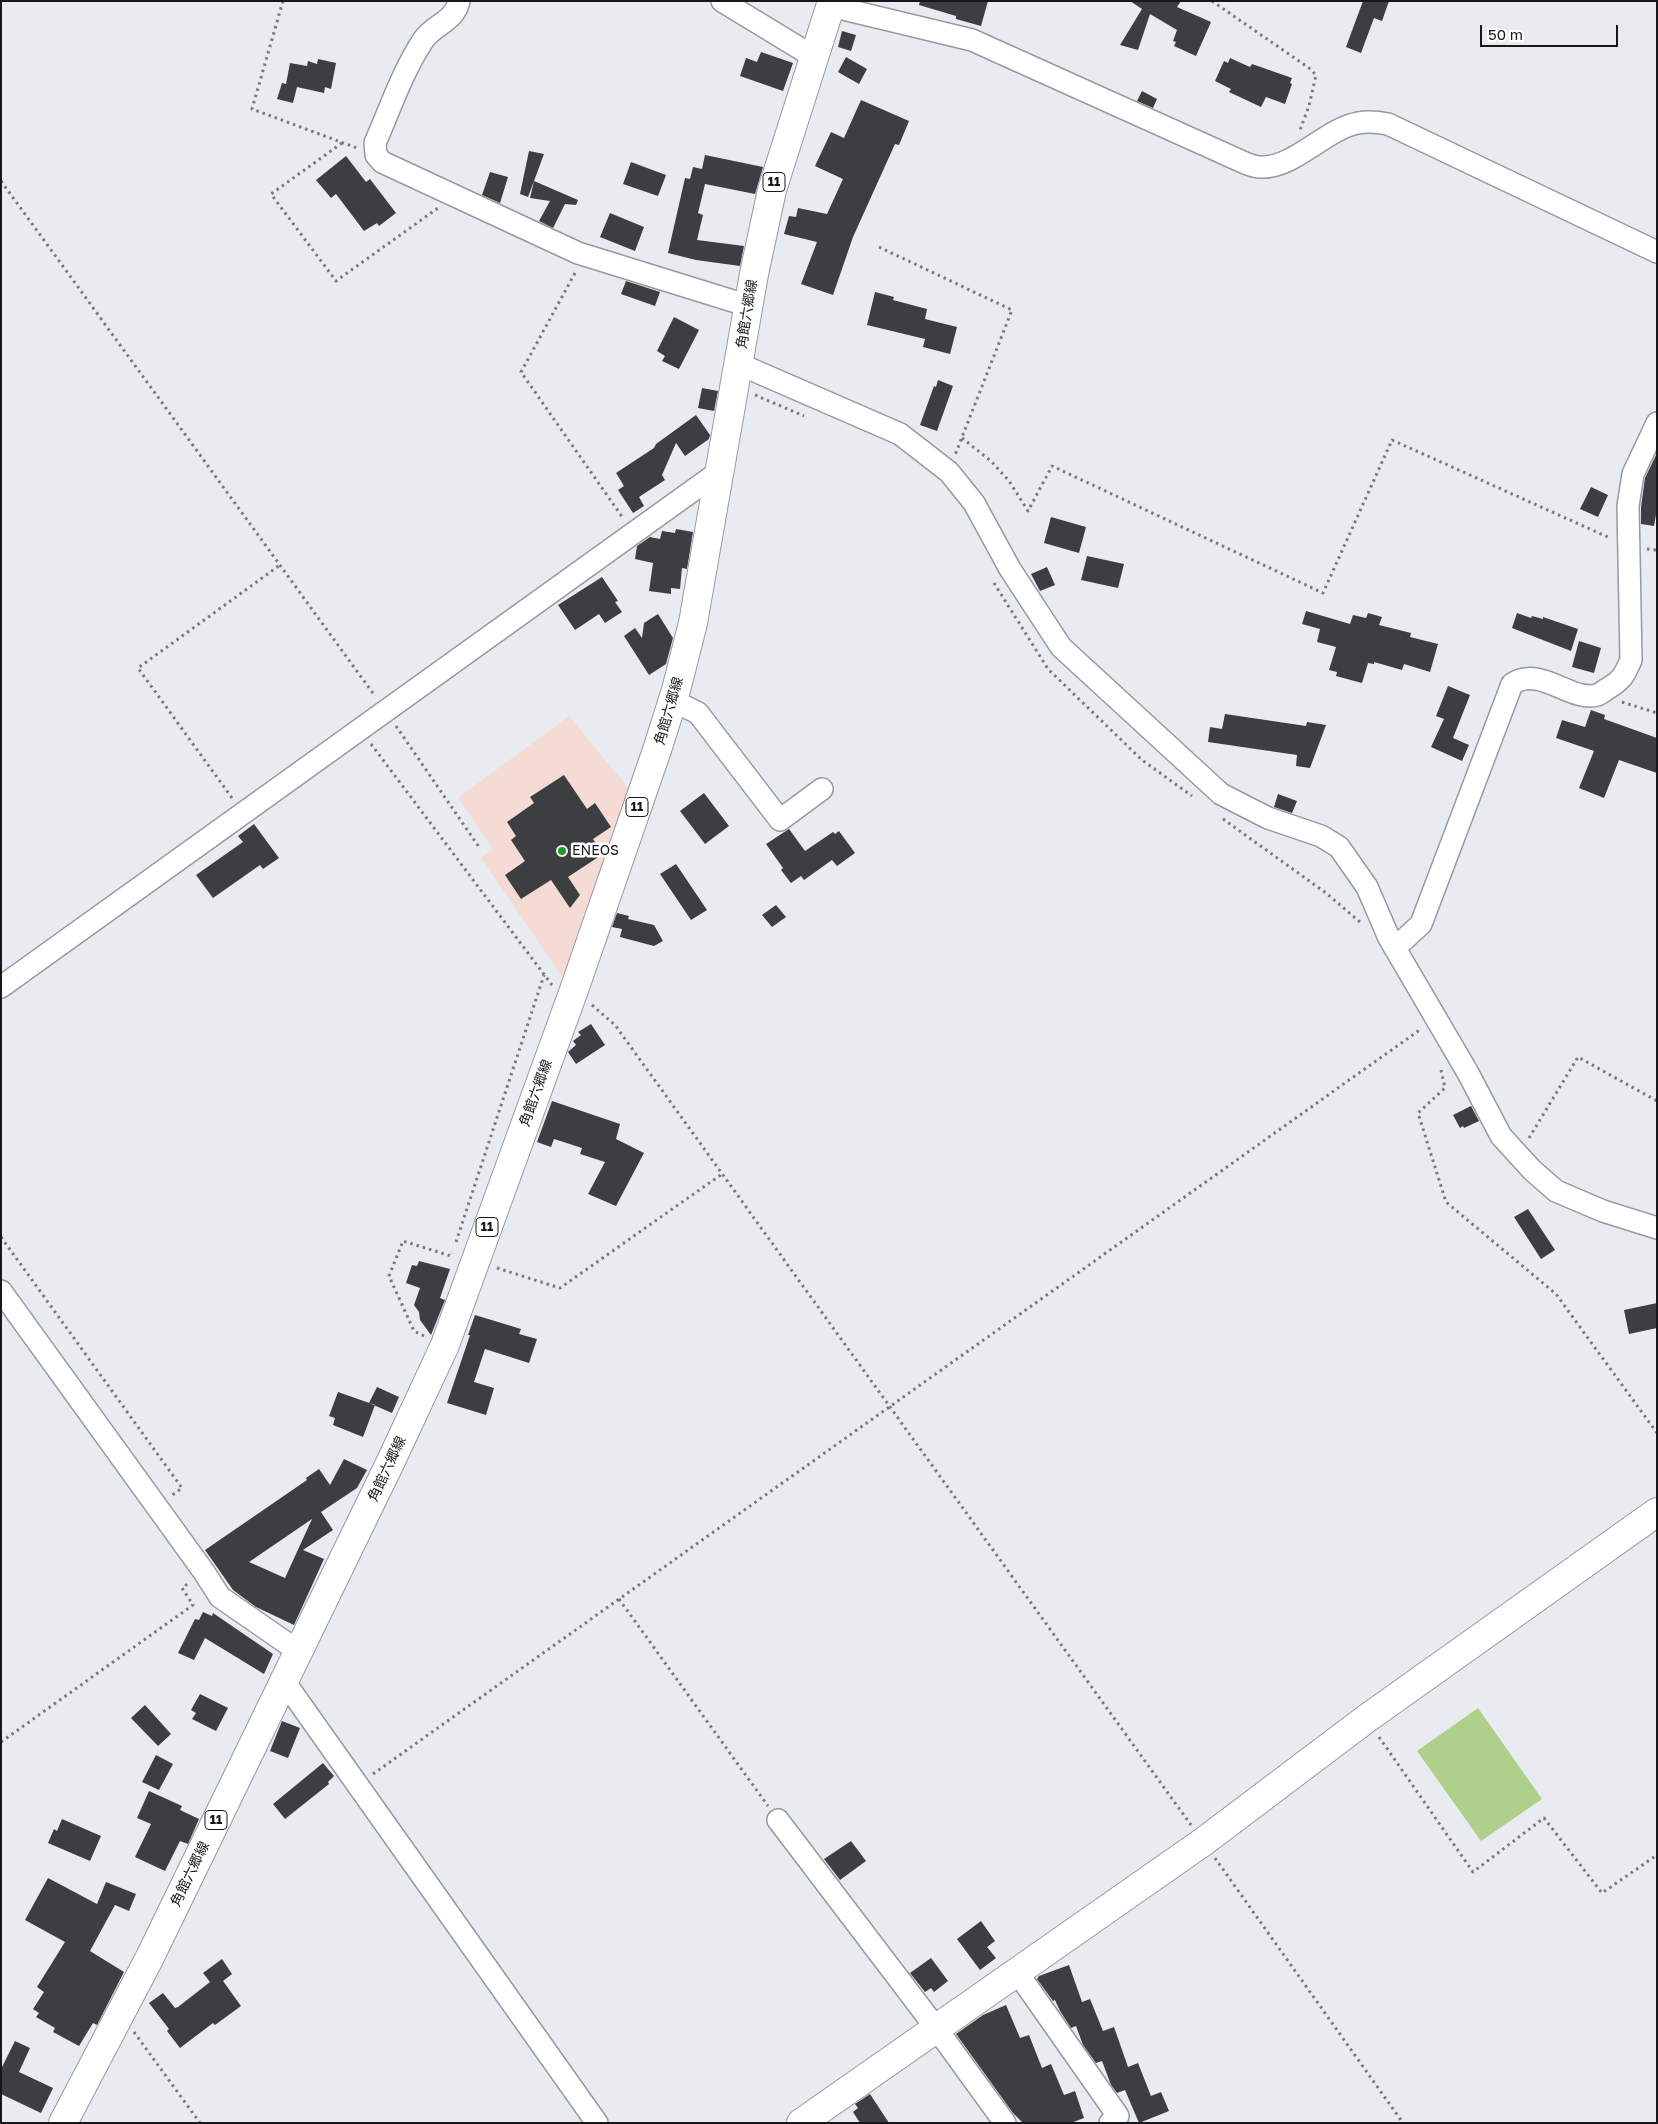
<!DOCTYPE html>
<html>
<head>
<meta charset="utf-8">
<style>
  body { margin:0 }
  #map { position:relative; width:1658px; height:2124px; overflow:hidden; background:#e8ebf0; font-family:"Golos Text",sans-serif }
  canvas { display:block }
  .frame { position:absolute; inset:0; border:2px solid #161719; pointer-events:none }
  .scale { position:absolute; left:1480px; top:25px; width:138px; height:22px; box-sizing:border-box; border:2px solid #161719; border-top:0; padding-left:6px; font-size:15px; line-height:18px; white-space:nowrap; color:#161719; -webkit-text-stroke:4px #fff; paint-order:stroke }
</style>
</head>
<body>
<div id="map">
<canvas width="1658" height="2124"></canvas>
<div class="frame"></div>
<div class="scale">50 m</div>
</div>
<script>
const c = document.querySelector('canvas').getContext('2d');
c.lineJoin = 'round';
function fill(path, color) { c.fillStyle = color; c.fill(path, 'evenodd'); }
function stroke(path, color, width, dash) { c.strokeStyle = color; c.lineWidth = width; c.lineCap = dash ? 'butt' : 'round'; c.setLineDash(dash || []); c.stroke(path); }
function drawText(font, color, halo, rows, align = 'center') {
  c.font = font + ' "Golos Text","Noto Sans JP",sans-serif'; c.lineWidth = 5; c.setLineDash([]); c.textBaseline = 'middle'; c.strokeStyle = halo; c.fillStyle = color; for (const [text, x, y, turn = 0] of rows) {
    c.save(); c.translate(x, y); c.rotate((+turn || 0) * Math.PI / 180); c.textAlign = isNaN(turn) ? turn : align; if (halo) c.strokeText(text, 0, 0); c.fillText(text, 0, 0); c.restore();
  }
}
fill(new Path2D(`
  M569 716 630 790 565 981 481 858 493 849 458 798Z`), '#f4dbd4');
fill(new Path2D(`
  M1478 1708 1542 1799 1481 1841 1417 1751Z`), '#afd08b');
fill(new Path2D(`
  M920 1H988L981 26 956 19V16L919 5Z
  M1130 1H1181L1177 7 1211 22 1196 56 1174 46 1176 42 1173 41 1177 30 1150 14 1138 50 1120 45 1142 9Z
  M1363 1H1389L1382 21 1374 18 1361 53 1346 47Z
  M842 31 856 35 851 51 838 47Z
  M761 52 793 63 783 91 740 76 746 58 757 62Z
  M846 57 867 69 859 84 838 72Z
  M1230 58 1250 67 1252 64 1292 78 1290 83 1292 84 1285 104 1266 97 1261 107 1229 92 1231 89 1215 81 1224 61 1228 63Z
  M318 59 336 63 331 89 325 87 324 93 297 87 293 103 277 99 282 83 286 84 290 63 307 66 308 61 317 64Z
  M1142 91 1157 99 1153 108 1137 101Z
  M861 100 909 121 899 145 895 144 853 237 833 295 801 284 817 242 784 234 789 216 796 217 798 208 827 214 843 179 815 166 831 132 844 138Z
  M529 151 544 154 534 181 578 200 576 205 565 204 553 228 539 221 550 201 530 198 534 181 528 197 520 194Z
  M705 155 763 167 755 194 705 184 698 213 703 215 697 240 744 246 740 266 696 260 668 253 685 178 690 179 693 167 702 169Z
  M346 156 366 182 370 179 396 213 379 226 377 223 364 231 336 194 331 198 316 180Z
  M631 162 666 175 658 196 623 184Z
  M490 172 508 177 500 203 482 195Z
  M610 213 644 227 635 251 600 237Z
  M626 281 660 292 655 306 621 294Z
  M875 292 894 297 893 300 927 309 925 319 957 327 950 354 923 347 925 339 867 325Z
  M674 317 699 330 679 369 662 361 665 356 657 351Z
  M938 380 953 386 937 431 920 425 934 386 936 387Z
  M702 388 718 391 714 411 698 408Z
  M696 415 710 435 709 439 685 456 676 443 662 475 665 480 639 497 644 506 633 513 618 490 624 486 616 473 654 448 656 444Z
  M1657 453V509L1654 526 1641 524V507L1645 478Z
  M1591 487 1608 495 1598 517 1580 509Z
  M1051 517 1086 527 1079 553 1044 543Z
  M676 529 693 532 687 569 682 568 680 589 671 588V594L649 591 653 563 635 559 637 546 650 537 660 539 662 531 675 533Z
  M1087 556 1124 564 1118 588 1081 580Z
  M1047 567 1055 585 1040 591 1031 574Z
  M602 577 618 601 615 602 622 612 605 623 599 614 575 630 558 605Z
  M1306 611 1350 624 1353 615 1366 618 1368 613 1382 617 1379 625 1411 633 1410 637 1438 644 1430 672 1404 664 1402 670 1374 662V664L1368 663 1362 683 1336 676 1337 672 1329 670 1336 647 1317 642 1320 629 1302 624Z
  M1517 613 1531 618 1532 616 1543 619V617L1578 629 1571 651 1512 628Z
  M658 614 673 638 666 664 649 675 624 636 635 628 642 638 644 623Z
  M1579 641 1601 648 1594 673 1572 667Z
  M1448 686 1470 695 1453 738 1469 745 1462 761 1431 747 1444 719 1436 716Z
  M1591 710 1605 715 1604 719 1657 738V773L1619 760 1604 798 1579 788 1594 751 1556 738 1562 720 1585 727Z
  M1225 714 1306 726 1307 722 1326 725 1310 768 1296 766 1297 755 1208 742 1210 727 1222 729Z
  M564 775 587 809 595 803 611 827 593 839 603 854 568 877 580 895 570 908 551 880 521 899 505 875 525 861 511 840 516 836 507 822 534 803 530 797Z
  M704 793 729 826 705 844 680 811Z
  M1278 794 1297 801 1292 813 1274 807Z
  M254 824 279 858 263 869 260 865 213 898 196 875 243 842 238 836Z
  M789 829 805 851 833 832 835 834 839 831 855 853 837 866 832 860 804 880 801 876 791 883 781 870 783 868 766 844Z
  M676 864 707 910 691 920 660 874Z
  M776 905 786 917 772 927 762 915Z
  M617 913 629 916 628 919 654 925 663 941 654 946 620 937 622 929 612 927Z
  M591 1024 605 1045 576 1064 568 1052 576 1045 573 1041 581 1035 578 1032Z
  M552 1101 620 1124 616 1139 644 1153 616 1206 588 1194 605 1162 580 1154 582 1148 554 1139 551 1147 537 1142Z
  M1471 1106 1479 1121 1464 1128 1463 1126 1460 1128 1453 1115Z
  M1528 1209 1555 1250 1541 1259 1514 1217Z
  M419 1261 450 1269 440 1298 445 1300 431 1335 420 1320 419 1312 414 1305 420 1288 406 1283 412 1265 417 1266Z
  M1657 1303V1328L1629 1334 1624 1310Z
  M475 1315 521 1329 519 1334 537 1339 529 1363 485 1349 474 1382 494 1388 486 1415 447 1403 470 1335H468Z
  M377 1387 399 1397 392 1413 369 1403Z
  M338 1392 375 1405 363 1437 333 1425 335 1418 329 1416Z
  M344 1459 367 1470 357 1488 321 1512 333 1530 303 1550 324 1559 294 1625 256 1607 233 1590 205 1550 307 1480 306 1478 319 1469 330 1485ZM312 1519 285 1578 249 1562Z
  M203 1612 212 1616 213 1613 273 1654 264 1674 205 1638 194 1660 178 1653 195 1619 199 1620Z
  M200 1694 228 1708 216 1731 192 1719 196 1713 191 1710Z
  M145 1705 171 1734 158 1746 131 1718Z
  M282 1721 300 1728 288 1758 270 1751Z
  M156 1755 173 1764 159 1790 142 1782Z
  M323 1763 334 1776 328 1782 329 1784 285 1819 273 1804Z
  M149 1791 182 1806 180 1810 199 1819 188 1844 180 1841 165 1871 135 1857 151 1824 137 1818Z
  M62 1819 101 1836 90 1861 48 1843 54 1829 57 1831Z
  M851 1841 866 1861 840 1880 824 1859Z
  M48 1878 97 1904 106 1882 136 1894 129 1911 115 1905 90 1951 124 1972 97 2025 93 2023 79 2046 53 2032 55 2028 36 2017 39 2013 33 2009 44 1992 37 1987 65 1942 25 1920Z
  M981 1921 995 1941 987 1947 996 1958 980 1970 957 1939Z
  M931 1958 948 1981 934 1992 931 1988 925 1992 910 1973Z
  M222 1959 232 1974 223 1981 241 2006 215 2025 213 2023 180 2048 167 2031 169 2029 149 2003 163 1993 175 2008 178 2007 210 1982 203 1973Z
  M1069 1965 1082 2002 1090 1999 1103 2031 1114 2027 1128 2067 1138 2063 1151 2096 1161 2092 1169 2111 1139 2123 1125 2090 1117 2093 1111 2085 1102 2061 1096 2063 1083 2045 1076 2026 1071 2028 1060 2011 1055 2000 1053 2001 1037 1979 1039 1976Z
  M1006 2005 1020 2038 1029 2035 1042 2068 1051 2064 1064 2095 1075 2091 1084 2118 1071 2123H1023L1013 2113 956 2034 983 2015Z
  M15 2041 30 2048 19 2072 53 2088 41 2113 1 2094V2069Z
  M870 2094 889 2123H860L853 2112 858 2108 855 2104Z`), '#3c3e42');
const street = new Path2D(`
  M459 1C455 21 435 24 424 39 403 70 390 109 375 143L376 155 382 162 578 253 749 306
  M722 1 814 57
  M831 6 972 40 1245 163C1250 165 1256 167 1260 167 1294 169 1325 129 1358 123 1368 121 1378 122 1388 124L1657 252
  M739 364 900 434 949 472 974 503 1010 569 1061 647 1221 794 1268 818 1321 836 1339 847 1367 887 1389 938 1468 1073 1501 1136 1532 1170 1556 1191 1603 1211 1657 1228
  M672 700 698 713 780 820 822 789
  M1395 948 1421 924 1512 684C1541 665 1570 702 1597 695 1600 694 1604 691 1607 689 1622 680 1624 676 1631 660L1628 506 1633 474 1657 423
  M1 987 720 471
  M1 1291 204 1572 220 1597 298 1651
  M284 1681 597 2123
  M778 1820 936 2028 1005 2123
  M1017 1972 1118 2116 1110 2123`);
const secondary = new Path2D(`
  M801 2123 1203 1842 1366 1719 1657 1512`);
const primary = new Path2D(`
  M63 2123 149 1959 391 1461 445 1345 574 990 657 750 676 690 693 623 754 274 772 190 832 1`);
stroke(street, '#96999e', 24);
stroke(secondary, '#96999e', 30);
stroke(primary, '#96999e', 30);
stroke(new Path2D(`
  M283 1 252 109 357 148
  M1212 1 1309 68 1316 75 1309 106 1300 130
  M342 143 271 194 336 281 438 208
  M1 181 375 696
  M879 247 1012 310 955 455
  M575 273 521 372 623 518
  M755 395 804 416
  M962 438 991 461 1009 481 1028 511 1052 466 1323 593 1392 440 1610 538
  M1647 549 1657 550
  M994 583 1048 669 1142 760 1192 796
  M1622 702 1657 713
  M396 726 479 847
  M371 744 552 985
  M232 798 138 668 280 565
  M1223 819 1326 893 1360 922
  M592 1005 615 1025 1191 1825
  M1441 1070 1445 1088 1418 1113 1446 1202 1556 1294 1657 1433
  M1529 1138 1578 1057 1657 1101
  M1 1237 182 1488 171 1496
  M456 1242 544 975
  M497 1268 560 1288 722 1174
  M424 1336 414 1331 389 1276 403 1241 451 1256 452 1253
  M619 1599 768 1806
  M1379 1737 1473 1872 1544 1818 1602 1893 1657 1855
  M1 1742 193 1605 182 1588 190 1582
  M373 1774 1421 1029
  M1215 1858 1403 2123
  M134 2032 200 2123`), '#787a7d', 3, [2.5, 4]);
stroke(street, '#fff', 21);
stroke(secondary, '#fff', 28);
stroke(primary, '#fff', 28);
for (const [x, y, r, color] of [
  [562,851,5,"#20992a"]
]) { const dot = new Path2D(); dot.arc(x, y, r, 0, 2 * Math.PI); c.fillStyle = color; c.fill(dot); stroke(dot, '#fff', 2); }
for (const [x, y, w] of [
  [774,182,22],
  [637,807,22],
  [487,1227,22],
  [216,1820,22]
]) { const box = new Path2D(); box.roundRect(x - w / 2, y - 9.5, w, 19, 4); c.fillStyle = '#fff'; c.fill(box); stroke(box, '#161719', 1); }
drawText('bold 12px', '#161719', null, [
  ["11",774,182],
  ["11",637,807],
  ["11",487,1227],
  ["11",216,1820]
]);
drawText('14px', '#161719', '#fff', [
  ["角館六郷線",747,314,-81],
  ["角館六郷線",669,711,-74],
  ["角館六郷線",536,1093,-70],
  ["角館六郷線",387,1469,-65],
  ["角館六郷線",190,1874,-64]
]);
drawText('14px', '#161719', '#fff', [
  ["ENEOS",572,851]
], 'left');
</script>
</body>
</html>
